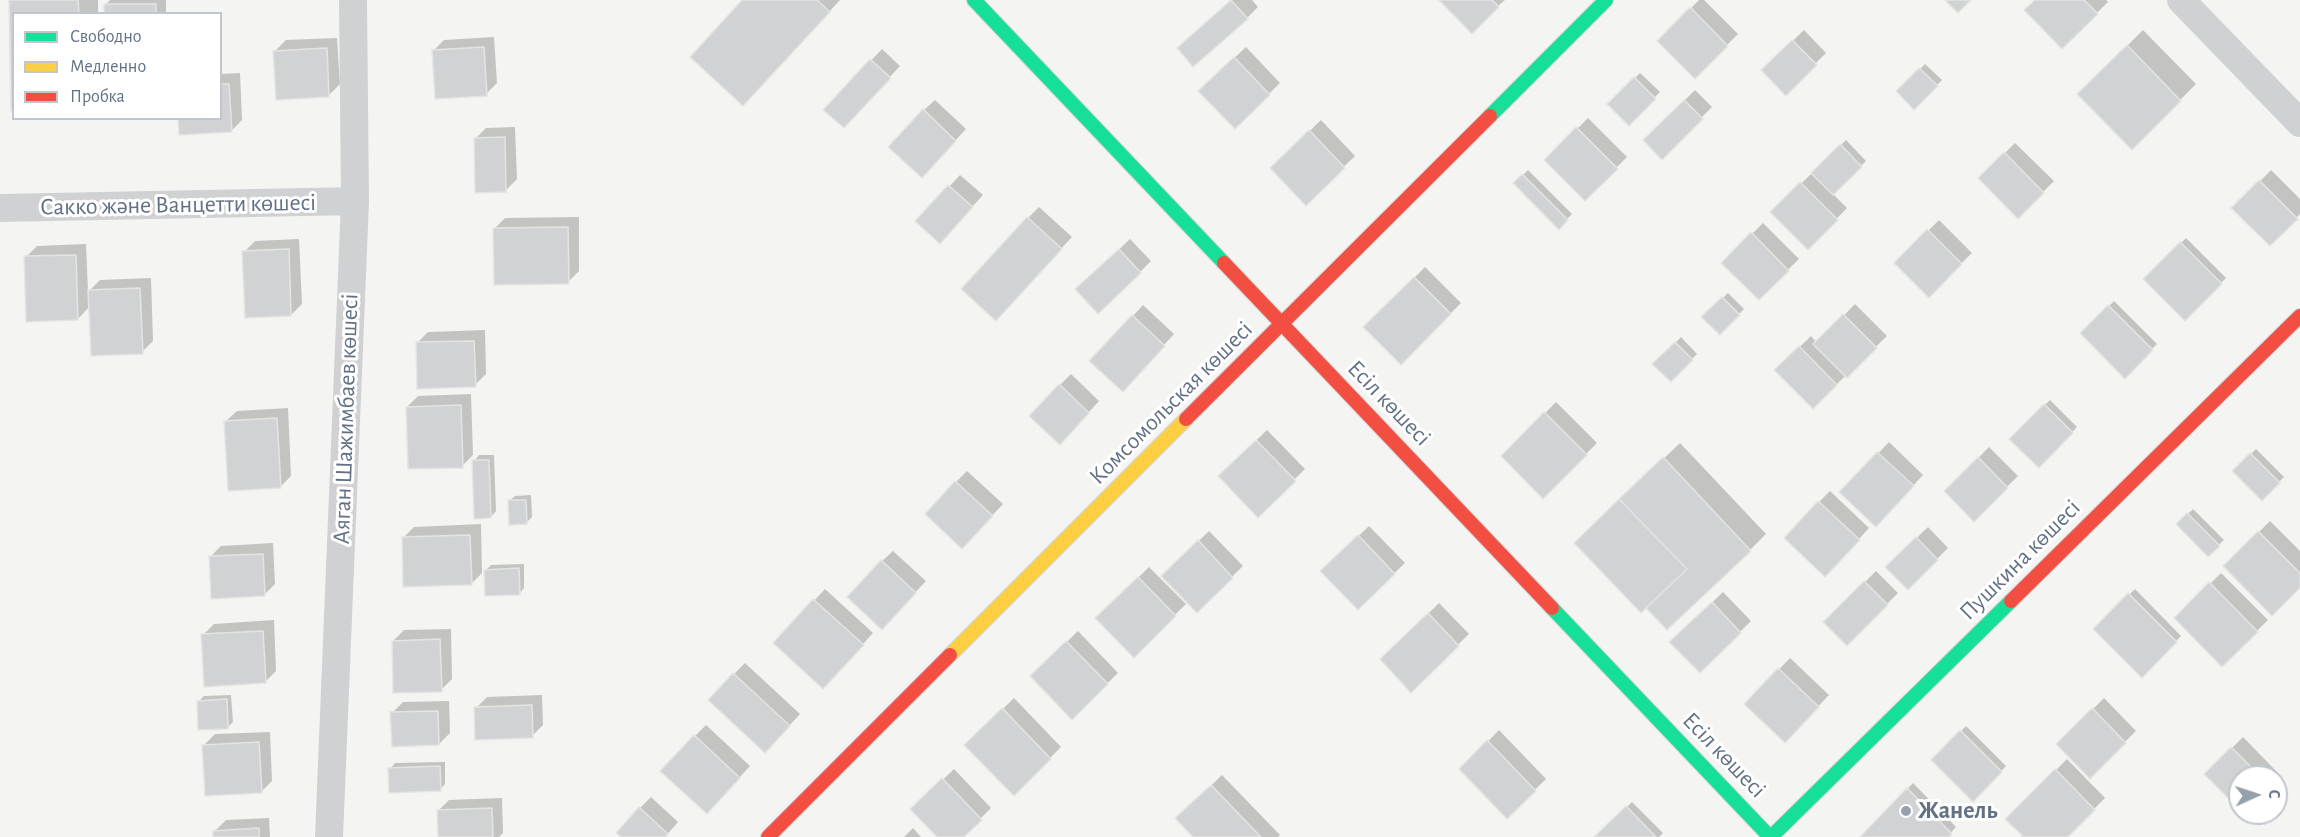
<!DOCTYPE html>
<html>
<head>
<meta charset="utf-8">
<style>
  body { margin:0 }
  #map { position:relative; width:2300px; height:837px; overflow:hidden; background:#f4f5f3; font-family:"Alegreya Sans",sans-serif }
  canvas { display:block }
  .legend { position:absolute; left:12px; top:12px; width:210px; height:108px; box-sizing:border-box; background:#fff; border:2px solid #c1c6ce; margin:0; padding:8px 10px; list-style:none; font-size:18px; color:#637185 }
  .legend li { display:flex; align-items:center; gap:12px; height:30px }
  .legend b { width:30px; border:2px solid #c1c6ce }
  .north { position:absolute; left:2228px; top:765px; width:60px; height:60px; box-sizing:border-box; background:#fff; border:2px solid #c1c6ce; border-radius:50%; rotate:87deg; font-size:16px; font-weight:700; line-height:24px; text-align:center; color:#637185 }
  .north::after { content:''; display:block; margin:auto; width:21px; height:27px; background:#969fac; clip-path:polygon(50% 0,100% 100%,50% 72%,0 100%) }
</style>
</head>
<body>
<div id="map">
<canvas width="2300" height="837"></canvas>
<ul class="legend">
<li><b style="height:8px;background:#16e098"></b>Свободно</li>
<li><b style="height:8px;background:#ffcf43"></b>Медленно</li>
<li><b style="height:8px;background:#f24e42"></b>Пробка</li>
</ul>
<div class="north">С</div>
</div>
<script>
const c = document.querySelector('canvas').getContext('2d');
c.lineJoin = 'round';
function fill(path, color) { c.fillStyle = color; c.fill(path, 'evenodd'); }
function stroke(path, color, width, dash) { c.strokeStyle = color; c.lineWidth = width; c.lineCap = dash ? 'butt' : 'round'; c.setLineDash(dash || []); c.stroke(path); }
function drawText(font, color, halo, rows, align = 'center') {
  c.font = font + ' "Alegreya Sans",sans-serif'; c.lineWidth = 6; c.setLineDash([]); c.textBaseline = 'middle'; c.strokeStyle = halo; c.fillStyle = color; for (const [text, x, y, turn = 0] of rows) {
    c.save(); c.translate(x, y); c.rotate((+turn || 0) * Math.PI / 180); c.textAlign = isNaN(turn) ? turn : align; if (halo) c.strokeText(text, 0, 0); c.fillText(text, 0, 0); c.restore();
  }
}
fill(new Path2D(`
  M10 0H98V14H14Z
  M110 0H166V14H105V5Z
  M744 0H840L759 89Z
  M1232 0H1252L1258 7 1247 18 1179 48Z
  M1441 0H1505L1498 6Z
  M1699 0H1704L1738 34 1695 77 1659 41Z
  M2037 0H2106L2108 2 2062 47Z
  M1804 30 1826 53 1786 93 1763 70Z
  M2143 30 2196 84 2132 148 2079 94Z
  M494 37 497 83 486 94 433 51 444 40Z
  M337 38 340 84 329 95 275 51 286 40Z
  M1246 47 1280 83 1235 127 1211 80Z
  M882 49 900 66 855 115 825 109Z
  M1925 64 1942 80 1914 108 1898 91Z
  M240 73 242 120 231 131 220 118V74Z
  M1640 73 1660 92 1629 123 1609 104Z
  M1695 90 1712 107 1662 157 1645 140Z
  M935 100 966 129 933 165 924 110Z
  M1588 118 1627 157 1585 199 1546 160Z
  M1321 120 1355 156 1306 203 1272 168Z
  M515 127 517 179 506 190 475 139 486 128Z
  M1846 140 1866 161 1833 194 1847 208 1808 248 1772 212Z
  M2015 143 2054 181 2018 217 1980 178Z
  M1528 170 1572 214 1559 228 1515 183Z
  M2271 170 2300 199V214L2270 244 2234 208Z
  M960 175 983 195 950 231 917 221Z
  M1039 207 1072 237 1006 308 1028 218Z
  M579 217V271L568 282 494 229 505 218Z
  M1939 220 1972 253 1929 295 1896 263Z
  M1763 223 1799 259 1759 298 1723 263Z
  M2186 238 2226 278 2185 319 2146 279Z
  M299 239 302 304 291 315 244 252 255 241Z
  M1130 239 1151 261 1140 272 1088 279Z
  M86 244 88 292 100 280 151 278 153 341 142 352 90 306 78 319 26 257 37 246Z
  M1425 267 1461 303 1401 363 1365 327Z
  M1728 293 1744 309 1720 333 1703 317Z
  M2114 301 2157 344 2125 376 2082 333Z
  M1855 304 1887 336 1813 407 1776 370 1811 336 1817 343Z
  M1143 305 1174 334 1133 379V316Z
  M485 330 486 374 475 385 417 343 428 332Z
  M1681 337 1697 354 1671 380 1655 364Z
  M1071 374 1099 401 1071 432 1060 385Z
  M471 394 473 455 462 466 407 407 418 396Z
  M2050 400 2077 427 2039 466 2011 439Z
  M1556 402 1597 443 1543 497 1503 456Z
  M288 408 291 476 280 487 226 421 237 411Z
  M1267 430 1305 469 1258 515 1220 476Z
  M1889 442 1923 475 1887 514 1841 492Z
  M1680 443 1766 534 1750 550 1592 527Z
  M1989 447 2018 476 1974 519 1946 491Z
  M2256 449 2284 477 2262 499 2234 471Z
  M479 455H494L496 511 491 517 474 461Z
  M967 471 1003 504 973 536 956 482Z
  M1830 491 1869 528 1836 564 1819 502Z
  M531 495 532 517 527 522 509 501 515 496Z
  M2193 509 2224 540 2208 555 2178 524Z
  M2270 521 2300 551V586L2225 566Z
  M481 524 482 573 471 584 403 538 414 527Z
  M1369 526 1405 563 1358 608 1322 571Z
  M1928 527 1948 548 1908 588 1887 567Z
  M1209 531 1243 566 1197 611 1163 576Z
  M273 543 275 584 264 595 210 557 221 546Z
  M893 551 926 581 892 617 882 561Z
  M524 564V588L519 594 486 570 491 565Z
  M1149 567 1186 604 1134 655 1097 618Z
  M1876 571 1898 593 1847 644 1825 622Z
  M2221 573 2268 620 2222 665 2176 618Z
  M825 589 873 633 834 676 775 643Z
  M2135 589 2181 636 2142 676 2095 629Z
  M1723 592 1751 621 1700 671 1671 642Z
  M1439 603 1469 634 1411 690 1382 660Z
  M274 620 276 671 265 682 203 635 214 624Z
  M451 629 452 679 441 690 393 641 404 630Z
  M1078 631 1118 673 1072 718 1032 676Z
  M1790 658 1829 695 1796 730 1746 704Z
  M745 663 800 714 776 740 734 674Z
  M231 695 233 722 228 727 198 702 204 696Z
  M542 695 543 725 532 736 476 708 487 697Z
  M1014 698 1061 747 1014 794 966 745Z
  M2104 698 2136 731 2090 776 2058 744Z
  M449 701 450 733 439 744 392 713 403 702Z
  M706 725 750 766 718 801 695 736Z
  M1966 726 2006 766 1973 799 1934 760Z
  M1499 730 1546 779 1507 817 1461 769Z
  M270 732 272 781 261 792 204 745 215 734Z
  M2243 737 2278 773 2274 777H2240V808L2206 774Z
  M2067 759 2105 798 2066 837H2021L2023 835 2007 819Z
  M445 762V784L440 790 390 769 395 763Z
  M954 769 991 808 962 837H939L912 809Z
  M1222 775 1280 835 1278 837H1196L1178 818Z
  M1913 783 1956 827 1947 837H1862Z
  M651 797 678 822 665 837H623L640 808Z
  M502 798 503 833 499 837H439L438 811 449 800Z
  M1632 802 1663 833 1659 837H1596Z
  M269 818 270 837H215V831L226 820Z
  M913 828 921 837H904Z`), '#0003');
const building = new Path2D(`
  M9 0H78L79 14H14V111H11Z
  M742 0H817L830 12 743 106 690 57Z
  M1231 0 1248 19 1193 67 1177 48Z
  M1439 0H1492L1499 7 1472 34Z
  M1945 0H1971L1958 13Z
  M2035 0H2084L2098 14 2062 49 2024 10Z
  M104 4H156V14H104Z
  M1690 7 1728 46 1695 79 1657 41Z
  M1792 40 1817 65 1786 96 1761 70Z
  M2127 45 2181 101 2132 150 2077 94Z
  M484 47 487 96 435 99 432 50Z
  M327 48 329 97 276 100 273 51Z
  M1234 57 1270 95 1235 129 1198 91Z
  M870 59 891 78 844 128 823 110Z
  M1919 68 1938 86 1914 110 1896 91Z
  M1634 77 1656 99 1629 126 1607 104Z
  M220 84H229L232 132 179 135 178 118H220Z
  M1684 100 1703 119 1662 160 1643 140Z
  M923 109 956 141 922 178 888 147Z
  M1576 127 1618 169 1585 201 1544 160Z
  M1309 130 1345 168 1306 206 1270 168Z
  M505 137 506 192 475 193 474 138Z
  M1840 144 1862 167 1833 195 1811 173Z
  M2004 152 2044 193 2018 219 1978 178Z
  M1522 174 1568 220 1559 230 1513 183Z
  M2259 180 2298 219 2270 246 2231 208Z
  M1800 182 1838 220 1808 250 1770 212Z
  M948 185 973 207 940 244 915 221Z
  M1027 217 1062 249 996 321 961 289Z
  M568 227 569 284 494 285 493 228Z
  M1927 229 1962 264 1929 298 1894 263Z
  M1751 232 1789 271 1759 300 1721 263Z
  M2180 242 2222 284 2185 321 2143 279Z
  M289 249 291 316 245 318 242 251Z
  M1119 249 1141 273 1098 314 1075 289Z
  M76 255 78 320 26 322 24 256Z
  M1414 277 1451 314 1401 365 1363 327Z
  M140 288 143 354 91 356 88 290Z
  M1722 297 1740 315 1720 335 1701 317Z
  M2108 305 2153 350 2125 379 2080 333Z
  M1843 314 1877 348 1847 378 1813 344Z
  M1132 315 1165 346 1123 392 1089 361Z
  M474 341 476 387 417 389 416 342Z
  M1675 342 1693 360 1671 382 1652 364Z
  M1799 346 1837 385 1813 409 1774 370Z
  M1059 384 1089 413 1060 445 1029 416Z
  M2044 404 2073 433 2039 468 2009 439Z
  M461 405 463 468 408 469 406 407Z
  M1544 412 1587 455 1543 499 1501 456Z
  M277 418 281 488 228 491 224 421Z
  M1256 440 1296 481 1258 518 1218 476Z
  M1877 452 1914 486 1876 527 1839 492Z
  M2250 453 2280 483 2262 501 2232 471Z
  M1663 457 1751 551 1667 630 1646 608 1687 569 1619 499Z
  M1978 457 2008 488 1974 522 1944 491Z
  M472 460H489L491 518 474 519Z
  M955 481 993 516 962 549 925 514Z
  M1619 499 1687 569 1641 613 1574 543Z
  M508 500H526L527 524 509 525Z
  M1818 501 1860 540 1825 577 1784 538Z
  M2187 513 2220 546 2208 557 2176 524Z
  M2258 531 2300 573V588L2272 616 2223 566Z
  M470 535 472 585 403 587 402 537Z
  M1358 535 1395 574 1358 610 1320 571Z
  M1916 537 1938 560 1908 590 1885 567Z
  M1198 540 1233 578 1197 613 1161 576Z
  M263 554 265 596 211 599 209 556Z
  M881 560 916 593 882 630 847 597Z
  M519 568 520 595 485 596 484 570Z
  M1138 577 1176 616 1134 658 1095 618Z
  M1864 581 1888 605 1847 646 1823 622Z
  M2209 582 2258 632 2222 667 2174 618Z
  M2128 593 2177 642 2142 678 2093 629Z
  M813 599 864 645 823 689 773 643Z
  M1712 602 1741 633 1700 673 1669 642Z
  M1428 613 1459 646 1411 693 1380 659Z
  M263 631 266 683 204 687 201 634Z
  M440 639 442 692 393 693 392 641Z
  M1066 641 1108 684 1072 720 1030 676Z
  M1778 668 1819 707 1785 743 1744 704Z
  M733 673 790 726 765 753 708 700Z
  M227 699 228 729 198 730 197 701Z
  M532 705 533 738 475 740 474 707Z
  M1002 708 1051 759 1014 796 964 745Z
  M2092 708 2126 743 2090 779 2056 744Z
  M438 711 439 745 392 747 390 712Z
  M1960 730 2002 772 1973 802 1931 760Z
  M694 735 740 778 707 814 660 771Z
  M1487 740 1536 791 1507 819 1459 769Z
  M259 742 262 793 205 796 202 745Z
  M2231 747 2261 777H2240V810L2204 774Z
  M440 766 441 791 389 793 388 768Z
  M2055 769 2095 810 2068 837H2024L2005 819Z
  M942 778 982 820 964 837H937L910 809Z
  M1211 785 1261 837H1193L1175 818Z
  M1907 788 1952 834 1949 837H1860Z
  M1626 806 1656 837H1594Z
  M639 807 668 834 666 837H621L616 833Z
  M492 808 493 837H438L437 810Z
  M259 828V837H213V831Z`);
fill(building, '#d1d2d3');
stroke(building, '#e4e4e3', 1.5);
const fast = new Path2D(`
  M974 0 1224 263
  M1490 116 1606 0
  M1552 608 1770 837
  M1771 837 2011 601`);
const slow = new Path2D(`
  M950 655 1186 419`);
const jam = new Path2D(`
  M1224 263 1552 608
  M1186 419 1490 116
  M2011 601 2300 316
  M768 837 950 655`);
stroke(fast, '#d1d3d3', 16);
stroke(slow, '#d1d3d3', 16);
stroke(jam, '#d1d3d3', 16);
stroke(new Path2D(`
  M2181 0 2300 123
  M0 208 355 201
  M329 837 355 201 353 0`), '#d0d1d2', 28);
stroke(fast, '#16e098', 14);
stroke(slow, '#ffcf43', 14);
stroke(jam, '#f24e42', 14);
for (const [x, y, r, color] of [
  [1906,811,6,"#969fac"]
]) { const dot = new Path2D(); dot.arc(x, y, r, 0, 2 * Math.PI); c.fillStyle = color; c.fill(dot); stroke(dot, '#fff', 2); }
drawText('24px', '#637185', '#fff', [
  ["Сакко және Ванцетти көшесі",178,205,-1],
  ["Комсомольская көшесі",1171,403,-45],
  ["Есіл көшесі",1389,403,46],
  ["Аяган Шажимбаев көшесі",346,419,-88],
  ["Пушкина көшесі",2020,560,-45],
  ["Есіл көшесі",1724,755,46]
]);
drawText('bold 24px', '#637185', '#fff', [
  ["Жанель",1918,811]
], 'left');
</script>
</body>
</html>
